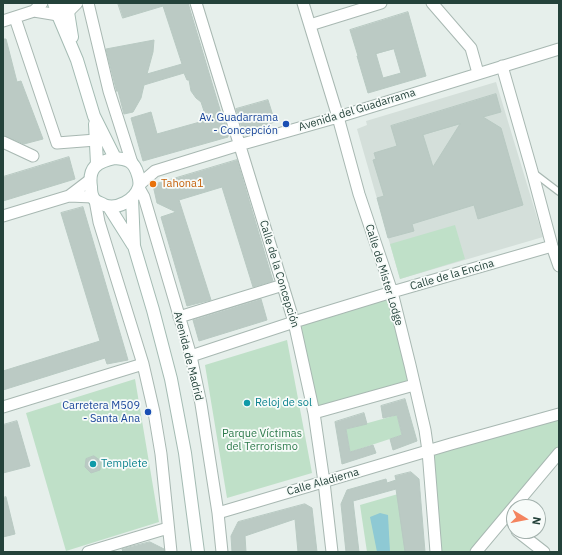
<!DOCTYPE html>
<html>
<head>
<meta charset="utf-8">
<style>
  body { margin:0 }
  #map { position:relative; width:562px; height:555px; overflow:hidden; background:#e6efeb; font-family:"IBM Plex Sans",sans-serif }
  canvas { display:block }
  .frame { position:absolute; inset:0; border:4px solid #24423a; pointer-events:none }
  .north { position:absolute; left:506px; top:499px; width:40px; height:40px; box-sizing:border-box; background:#f7fbf9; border:1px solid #a3b1ad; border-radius:50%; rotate:100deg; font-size:11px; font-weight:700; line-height:16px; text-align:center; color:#24423a }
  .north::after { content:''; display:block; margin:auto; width:14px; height:18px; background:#f4845f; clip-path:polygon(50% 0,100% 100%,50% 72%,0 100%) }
</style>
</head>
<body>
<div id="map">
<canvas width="562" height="555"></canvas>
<div class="frame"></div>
<div class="north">N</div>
</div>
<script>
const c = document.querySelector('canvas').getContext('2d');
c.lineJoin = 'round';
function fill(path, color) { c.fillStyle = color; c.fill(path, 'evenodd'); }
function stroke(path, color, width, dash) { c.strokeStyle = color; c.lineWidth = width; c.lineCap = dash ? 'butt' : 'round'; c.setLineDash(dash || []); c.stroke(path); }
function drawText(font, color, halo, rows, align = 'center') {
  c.font = font + ' "IBM Plex Sans",sans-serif'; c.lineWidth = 3.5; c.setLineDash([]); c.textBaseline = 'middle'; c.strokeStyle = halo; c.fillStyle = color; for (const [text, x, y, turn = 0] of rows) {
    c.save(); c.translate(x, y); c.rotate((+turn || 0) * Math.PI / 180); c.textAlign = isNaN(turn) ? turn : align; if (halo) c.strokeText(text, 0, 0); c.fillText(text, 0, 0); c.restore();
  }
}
fill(new Path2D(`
  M496 82 543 237 400 279 357 129 367 125 366 121Z`), '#d4dfda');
fill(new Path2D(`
  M455 225 465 259 400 279 390 244Z
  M392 292 414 385 314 413 294 322Z
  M287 340 312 473 227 498 205 365Z
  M135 379 159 522 66 551 26 413Z
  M559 414V453L476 552H436L428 451Z
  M397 415 402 435 350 452 346 429Z
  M398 494 406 552H367L360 505Z`), '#bfe0c8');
fill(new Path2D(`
  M380 513 388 515 390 552H377L370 517Z`), '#8ec9d4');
const building = new Path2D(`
  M118 3H188L221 113H222L229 135 228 136V137L143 161 131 118 151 112 157 134 207 120 201 102 196 98 191 91 189 80H187L184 73 144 85 141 98 133 112 124 114 118 91H116V89L106 49 154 40 153 52 147 74 182 64 163 6 123 18Z
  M408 12 426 76 368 93 357 56H358L350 30ZM394 49 401 73 383 78 376 54Z
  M3 39H6L17 82 21 81 43 139 24 144 3 135Z
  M496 94 501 112 483 117 501 128 523 205 478 219 474 205 412 224 414 231 388 238 377 198 384 196 373 160 376 159 374 153 397 146 391 126ZM460 124 433 167 423 135Z
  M268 100 275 122 243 131 236 109Z
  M69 157 75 179 3 201V177Z
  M237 160 273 281 253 287 222 187 179 200 211 300 187 306 161 217 176 212 157 203 153 185Z
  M83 207 128 360 107 364 105 358 3 390V371L100 341 61 213Z
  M261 299 267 320 199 341 193 320Z
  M405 399 417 441 393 450 390 439 402 435 397 415 383 418 381 406Z
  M364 413 367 424 346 429 350 452 373 445 376 453 342 464 335 422Z
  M17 421 30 466 3 473V425Z
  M94 456 101 461 100 470 91 473 85 467 86 459Z
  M411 472 419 479 425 552H405L396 489 353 501 359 552H346L341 504 347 490 386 479 387 483 396 480 395 476Z
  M6 497 15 534 3 537V498Z
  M305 504 312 508 317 552H298L295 519 245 536 246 552H232L231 536 238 522Z
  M150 542 164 549V552H123L122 549Z`);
fill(building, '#bbcac4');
stroke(building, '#b8c9c2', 1);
const lane = new Path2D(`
  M534 173 559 192`);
const street = new Path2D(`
  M88 3 109 91 132 163
  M196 3 294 322 314 413 324 482 332 552
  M303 3 338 117 359 194 392 292 410 365 425 430 428 451 436 552
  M432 3 471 48 478 73
  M34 11 58 15
  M68 12 77 3
  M15 18 57 143 96 140
  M3 21 34 11 42 3
  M310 25 381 3
  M502 66 532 171 552 246 559 266
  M3 142 33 156
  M140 184 155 171 239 145 338 117 559 49
  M139 188 144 197 191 356 201 404 218 513 222 552
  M69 196 90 180
  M95 200 99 222 143 364 154 412 161 454 171 552
  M3 216 69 196 93 197
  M179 317 283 285
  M191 356 294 322 392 292 552 246
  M3 407 143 364
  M314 413 414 385
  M218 513 451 444 559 414
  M517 531 544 552
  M88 552 168 528
  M476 552 559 453`);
const secondary = new Path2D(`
  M54 3 58 15 77 60 94 116 115 158
  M65 3 68 12 72 37
  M95 124 97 164
  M115 158C128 159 134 161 138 175 139 178 140 183 139 187 135 200 117 210 104 205 101 203 96 202 94 199 91 195 91 190 91 187 88 167 97 162 115 158Z
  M132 198 134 246 153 310 171 379 185 453 198 552
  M109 207 133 245`);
stroke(lane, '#a8b8b2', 8);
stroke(street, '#a8b8b2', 13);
stroke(secondary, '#a4bbb3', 14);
stroke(lane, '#fff', 5.5);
stroke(street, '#fff', 11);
stroke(secondary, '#fff', 12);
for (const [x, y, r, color] of [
  [286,124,4,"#1a4fb4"],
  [153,184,4,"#e8710a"],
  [247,403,4,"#0f9aa8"],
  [148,412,4,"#1a4fb4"],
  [93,464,4,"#0f9aa8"]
]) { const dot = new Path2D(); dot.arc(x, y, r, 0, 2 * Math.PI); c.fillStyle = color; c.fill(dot); stroke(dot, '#f7fbf9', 1.5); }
drawText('11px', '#24423a', '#f7fbf9', [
  ["Avenida del Guadarrama",357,110,-17],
  ["Calle de la Concepción",279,274,73],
  ["Calle de Mister Lodge",384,275,73],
  ["Calle de la Encina",452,275,-16],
  ["Avenida de Madrid",188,356,76],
  ["Calle Aladierna",323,482,-16]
]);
drawText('11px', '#164399', '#f7fbf9', [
  ["Av. Guadarrama",278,118],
  ["- Concepción",278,131],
  ["Carretera M509",140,406],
  ["- Santa Ana",140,419]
], 'right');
drawText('11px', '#c56008', '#f7fbf9', [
  ["Tahona1",161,184]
], 'left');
drawText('11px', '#0d838f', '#f7fbf9', [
  ["Reloj de sol",255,403],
  ["Templete",101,464]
], 'left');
drawText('11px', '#2d7a4b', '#f7fbf9', [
  ["Parque Víctimas",262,434],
  ["del Terrorismo",262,447]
]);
</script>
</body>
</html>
